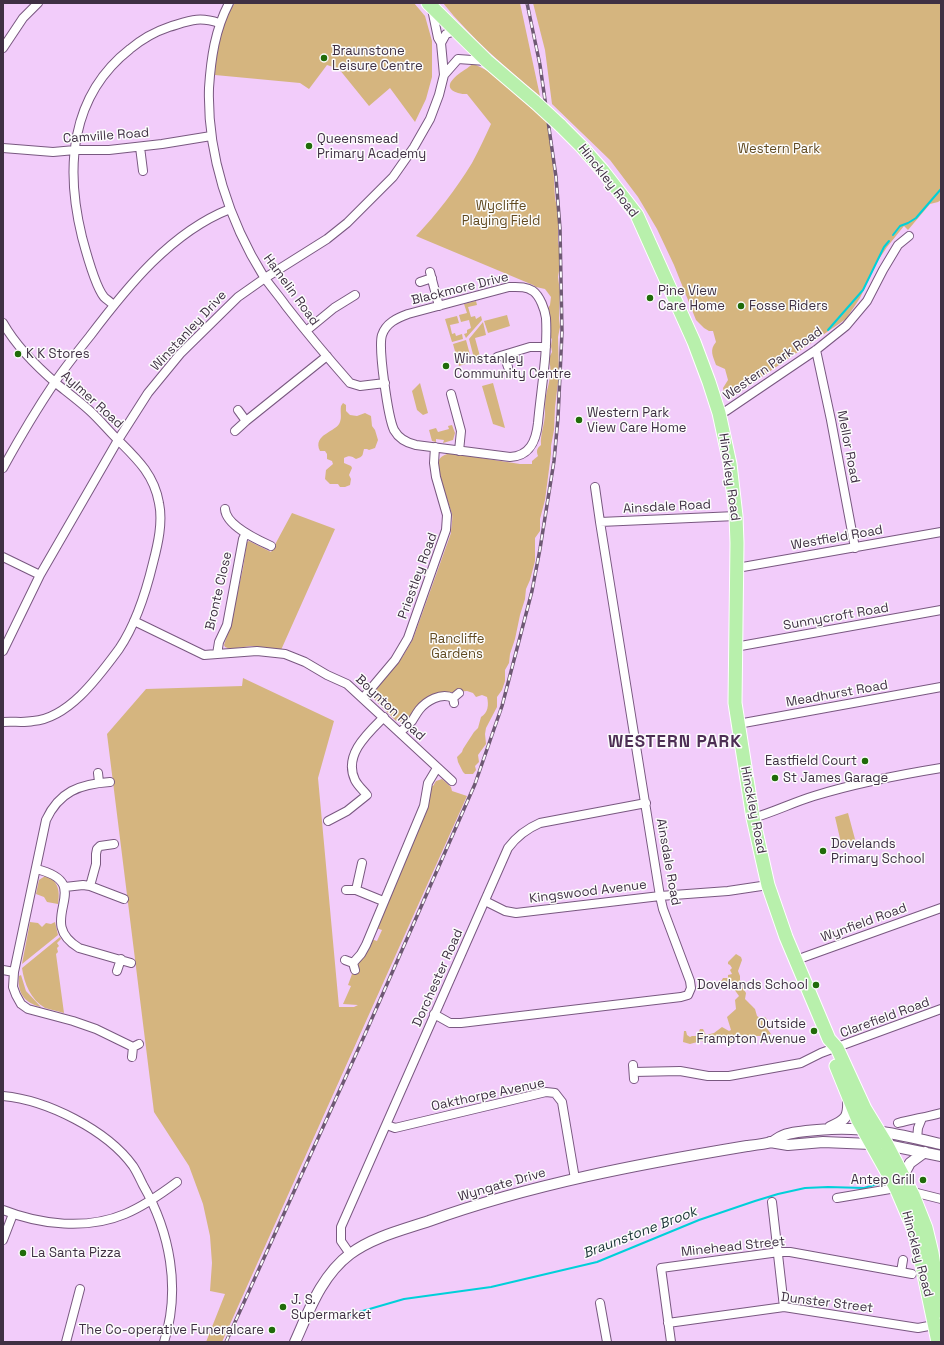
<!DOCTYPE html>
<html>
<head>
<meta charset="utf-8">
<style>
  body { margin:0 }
  #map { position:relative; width:944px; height:1345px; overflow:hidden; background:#f2ccfa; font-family:"Space Grotesk",sans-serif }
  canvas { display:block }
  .frame { position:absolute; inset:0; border:4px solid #3f3043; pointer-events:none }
</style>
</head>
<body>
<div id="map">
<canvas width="944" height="1345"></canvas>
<div class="frame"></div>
</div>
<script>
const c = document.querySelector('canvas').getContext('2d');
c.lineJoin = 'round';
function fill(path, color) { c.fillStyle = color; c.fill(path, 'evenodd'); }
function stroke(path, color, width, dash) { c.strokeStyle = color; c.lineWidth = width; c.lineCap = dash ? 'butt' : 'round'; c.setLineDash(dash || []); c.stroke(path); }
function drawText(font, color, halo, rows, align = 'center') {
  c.font = font + ' "Space Grotesk",sans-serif'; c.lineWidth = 3; c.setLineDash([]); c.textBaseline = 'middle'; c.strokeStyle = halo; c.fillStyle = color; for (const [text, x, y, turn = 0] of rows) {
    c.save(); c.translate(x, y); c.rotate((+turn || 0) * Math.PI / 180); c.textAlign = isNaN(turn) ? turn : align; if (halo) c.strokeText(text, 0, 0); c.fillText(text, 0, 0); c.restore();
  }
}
fill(new Path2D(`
  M235 3H414L425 16 432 41V77L426 99 415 122 390 88 369 106 339 69 327 65 309 89 300 83 215 75C217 52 220 22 235 3Z
  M443 3H520L540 96C506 68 471 38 443 3Z
  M533 3H941V200L938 202 930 204 908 230 904 226 887 247 877 262 860 298 846 319 731 398 728 399 725 397 723 388 728 380 725 369 716 365C713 356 709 350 716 342L713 331H709L704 328 696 320 674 265 657 229 638 197 610 160 552 104 545 50Z
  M474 64 490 72 546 120 551 141V155L553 161 555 198 558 212V242L561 259 558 277 560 292 559 318 560 327 558 337 559 374 555 407 554 430 551 446V454L545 500 540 519V531L535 538V561L530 580 526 589 525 599 520 615 515 639 510 654 509 663 505 670V681L502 690 497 697V707L486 728 485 734 486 744 478 755 479 762 475 766 476 770 473 774H465L463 772 458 762 457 757 462 752 463 749 474 732 478 728 481 717C488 713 489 705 487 697L482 695 476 697 473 693 467 691 442 693 413 713 403 722 396 721 373 698 374 692 378 686 403 656 413 639 451 533C451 527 453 520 452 514 449 503 436 470 439 460 441 456 445 455 449 453L520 464H532V461L538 456C536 451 537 448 541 445 540 434 545 424 545 413 545 406 545 398 547 391 549 384 553 366 548 360L552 352 551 346 552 339 550 337 547 310 550 305 551 297 545 289 536 287 533 285 416 236C437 214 456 189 472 163 479 150 485 137 491 124L467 94C464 94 461 94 458 93 439 87 458 74 466 69 468 68 470 65 474 64Z
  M476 301 477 305 468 307 471 317 475 316 476 319 481 316 482 320 466 338 464 334 467 333V330L471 328 469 320 461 322 459 315 467 313 464 304Z
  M507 315 510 326 488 333 484 321Z
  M457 316 459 323 450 325 452 334 455 333 456 336 462 334 463 339 452 342 445 319Z
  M483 322 486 335 475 338 481 360 475 362 469 339Z
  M466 340 472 362 459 366 453 344Z
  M420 383 428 413 423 415 417 410 412 391Z
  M493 383 505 428 493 424 482 386Z
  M343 403 346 405V411L350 415 357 416 365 413 371 416 372 426 375 430 378 440 375 448 369 450 367 449H364C362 456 364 456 356 459 352 456 349 455 344 458V463L351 466 352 468 349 475 351 479 350 485 345 487H340L338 484H330L325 479 326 470 333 464 332 461 327 459V454L325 451H320C312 434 337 432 340 422 342 417 340 412 341 406Z
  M452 425 455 433 453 440 443 443 444 440 436 439V442L432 441 429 430 436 428 438 432 449 429 448 426Z
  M292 513 335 529 281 650 251 646 230 649 225 647 224 645 230 627 243 568 247 542 249 541 271 552Z
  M243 678 334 721 318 778 339 1007H354L358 1005 343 1004 351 986 348 985 352 974H356L358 973V963L371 939 377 941 382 930 376 928 427 810 431 786H433L436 781 442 779 451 787 452 791 467 796 222 1342H206L225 1294 210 1291 212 1263 210 1236 203 1204 189 1166 154 1112 107 734 146 689 242 686Z
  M848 813 856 843 842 847 835 817Z
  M45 876C59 880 60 892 58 904L47 902 44 897 36 894 39 880Z
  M30 922 38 923 42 927 46 923 51 924 55 922 58 935 22 964Z
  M60 937 61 939 57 943 59 946 57 948 58 952 56 954 64 1013C58 1011 51 1010 45 1008 31 1000 24 983 22 968Z
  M736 954 741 957 742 960 738 971 740 976V980L743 983 742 987 746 993 745 999 755 1009 757 1016 760 1018 765 1017 769 1022 766 1027 771 1034 768 1036H756L748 1041 742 1040 739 1041 735 1038 732 1042 715 1041 713 1043 701 1041 690 1044 683 1042 684 1031H686L687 1035 690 1037 692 1036H697L700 1029H703L706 1035 714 1033 722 1027 729 1031 731 1030 727 1017 736 1009 735 1000 739 996 734 989 732 990 726 987H722L720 983 723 978H728V975L732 974 730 970 732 968 730 965 728 964V962Z
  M21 975 26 991 41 1007C24 1003 17 992 19 976Z`), '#d5b57f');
stroke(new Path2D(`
  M893 235 900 226 908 223 916 218 941 189
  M828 330 863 290 884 247 889 241
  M335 1319 404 1299 491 1287 597 1262 699 1220 755 1201 778 1194 805 1188 828 1187 864 1188 881 1183`), '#00d0d9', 2);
const minor = new Path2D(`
  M229 3C215 30 211 58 209 88 207 154 229 221 264 277 271 287 279 296 286 306 307 333 328 358 350 383L360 386 385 383
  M432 9 438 38 441 43 444 75 458 59 486 61
  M441 43 446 34 455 31
  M3 48 23 18 38 3
  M140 147 143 171
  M3 148 53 152 75 150H109L162 144 211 136
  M430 272 439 306
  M420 282 432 278
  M509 287C518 287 525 286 533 291 540 296 545 310 546 318 548 353 541 389 538 423 536 441 530 456 510 457L416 445C407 443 399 439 394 430 388 417 378 348 382 335 386 323 397 318 408 314Z
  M113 305C111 302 107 300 104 297 95 286 86 252 82 237 65 168 70 96 130 49 142 39 154 32 169 27 189 21 198 16 219 23
  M3 323C16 346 36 366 57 384 67 392 79 401 89 410 99 419 107 429 117 439 136 458 154 474 159 503 163 522 158 544 153 563 146 592 136 624 119 649 99 676 69 718 33 721 23 723 13 721 3 722
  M306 331 334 308 355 295
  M816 350 831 420 855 548
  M504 355 508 367
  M497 357 530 347H546
  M451 394 461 431 459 451
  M238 410 246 421 327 356
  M719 413 726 411 816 350 846 326 867 301 883 270 898 245 909 236
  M235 431 246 421
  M3 468C19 439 36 410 55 382 66 366 78 351 90 336 127 287 171 232 230 209
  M595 487 600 522
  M225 509C226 526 258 540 271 546
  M3 557 40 575
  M737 568 941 532
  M134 621 204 655 257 651 285 654 305 662 327 675 347 684 452 781
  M735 647 941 610
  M3 651 40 575 118 440 148 393 180 354 238 297 265 278 327 239 347 223 393 177 414 147 430 119 439 95 444 75
  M217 654 219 642 227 625 243 539 246 533
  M363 698 395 660 408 638 446 530 447 515 436 477 434 463 435 447
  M453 698 459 693
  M738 724 941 687
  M400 732C404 729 408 725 412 721 414 718 416 714 419 710 426 701 441 692 453 698L454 703
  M98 773 99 782
  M110 782C79 784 59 792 46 820L14 972 13 987 16 995 21 1004 28 1009 73 1021 96 1029 133 1047
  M753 818C774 812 794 802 814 796 856 783 898 775 941 768
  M328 821 347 811 367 795C363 790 358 786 355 780 343 755 368 733 384 717
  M362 863 356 890 383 901
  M36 869C99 884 32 920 79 948L131 963
  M90 886 96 864V854L97 849 100 846 114 844
  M65 887 83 885 90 886 124 899
  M346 890H356
  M485 901 505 911 516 913 660 896 728 891 768 885
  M345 960 353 963
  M796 960 941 908
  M3 970 14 972
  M355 970 353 963 361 954 366 945 424 806 428 783 437 768
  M117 971 121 959
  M434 1014 450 1023H461L681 997 688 995 691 988 690 981 663 909 660 896 600 522 736 516
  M132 1057 133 1047 139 1044
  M633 1065 634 1079
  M634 1072 680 1071 708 1076H729L801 1063 821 1053 941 1009
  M3 1096C47 1100 107 1130 133 1166 137 1172 140 1179 143 1185 170 1232 181 1289 164 1342
  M898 1123C913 1119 927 1117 941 1113
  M387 1125 395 1128 546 1092 555 1093 562 1102 575 1179
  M917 1139 918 1128 922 1118
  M913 1195 917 1193 941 1199
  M837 1198 896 1188
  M772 1202 784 1307
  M3 1210C41 1225 87 1230 125 1214 144 1206 161 1194 177 1182
  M3 1240 13 1214
  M350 1254 341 1241V1227L508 848C517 836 526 829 540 823L646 803
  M901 1272 903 1260
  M600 1303 607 1342
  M668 1323 784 1307 918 1328 934 1325
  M66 1342 80 1289
  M671 1342 661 1268 779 1252H790L912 1274`);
const tertiary = new Path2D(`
  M830 1127C846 1120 849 1117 848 1099
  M770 1142 788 1145 823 1142 871 1144 887 1145 941 1156
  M903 1176 910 1163 925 1152
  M295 1342C309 1311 321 1276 350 1254 373 1237 402 1230 429 1221 532 1184 639 1164 747 1146 755 1145 764 1144 772 1142 777 1139 782 1135 788 1134 799 1131 819 1130 831 1129 869 1127 905 1136 941 1144`);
const primary = new Path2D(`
  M428 3 487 61 535 102
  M560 125 582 147 603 171 637 215 694 342 709 382 719 413 730 464 736 516 737 543 735 703 753 818 768 885 786 937 829 1039 837 1048 865 1109 887 1145 913 1195 926 1228 932 1253 941 1311
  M836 1066 858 1120 896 1188 914 1230 923 1270 938 1342`);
stroke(minor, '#795880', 10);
stroke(tertiary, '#795880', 12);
stroke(primary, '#fff', 15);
stroke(minor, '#fff', 8);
stroke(tertiary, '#fff', 10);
stroke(primary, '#b8f0ac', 13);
const rail = new Path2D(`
  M226 1342 366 1032 475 784 502 706 532 591 540 549 554 461 558 418 562 332 560 229 556 177 540 65 527 3`);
stroke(rail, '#6e5973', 3.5);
stroke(rail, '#fcfcfc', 2, [6]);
const primaryBridge = new Path2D(`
  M535 102 560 125`);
stroke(primaryBridge, '#fff', 15, []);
stroke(primaryBridge, '#b8f0ac', 13);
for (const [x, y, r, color] of [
  [324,58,4,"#206b09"],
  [309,146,4,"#206b09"],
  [650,298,4,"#206b09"],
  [741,306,4,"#206b09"],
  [18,354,4,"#206b09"],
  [446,366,4,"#206b09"],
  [579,420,4,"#206b09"],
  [865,761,4,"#206b09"],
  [775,778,4,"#206b09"],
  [823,851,4,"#206b09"],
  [816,985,4,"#206b09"],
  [814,1031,4,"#206b09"],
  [923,1180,4,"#206b09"],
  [23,1253,4,"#206b09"],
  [283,1307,4,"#206b09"],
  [272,1330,4,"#206b09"]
]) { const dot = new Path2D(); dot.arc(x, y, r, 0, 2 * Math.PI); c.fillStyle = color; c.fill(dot); stroke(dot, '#fcfcfc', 1.5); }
drawText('13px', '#3f3043', '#fcfcfc', [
  ["Braunstone",332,51],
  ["Leisure Centre",332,66],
  ["Queensmead",317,139],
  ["Primary Academy",317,154],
  ["Pine View",658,291],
  ["Care Home",658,306],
  ["Fosse Riders",749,306],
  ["K K Stores",26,354],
  ["Winstanley",454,359],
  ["Community Centre",454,374],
  ["Western Park",587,413],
  ["View Care Home",587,428],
  ["Eastfield Court",857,761,"right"],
  ["St James Garage",783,778],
  ["Dovelands",831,844],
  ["Primary School",831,859],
  ["Dovelands School",808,985,"right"],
  ["Outside",806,1024,"right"],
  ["Frampton Avenue",806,1039,"right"],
  ["Antep Grill",915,1180,"right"],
  ["La Santa Pizza",31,1253],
  ["J. S.",291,1300],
  ["Supermarket",291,1315],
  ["The Co-operative Funeralcare",264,1330,"right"]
], 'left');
drawText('13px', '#3f3043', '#fcfcfc', [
  ["Camville Road",106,136,-4],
  ["Hinckley Road",608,181,52],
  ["Blackmore Drive",460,289,-14],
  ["Hamelin Road",291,290,54],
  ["Winstanley Drive",189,331,-47],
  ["Western Park Road",773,364,-35],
  ["Aylmer Road",92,400,42],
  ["Mellor Road",848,447,79],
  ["Hinckley Road",729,477,82],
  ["Ainsdale Road",667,507,-3],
  ["Westfield Road",837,538,-10],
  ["Priestley Road",418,576,-70],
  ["Bronte Close",219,591,-77],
  ["Sunnycroft Road",836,617,-10],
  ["Meadhurst Road",837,694,-10],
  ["Boynton Road",390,708,43],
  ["Hinckley Road",753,810,79],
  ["Ainsdale Road",668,862,80],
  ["Kingswood Avenue",588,892,-7],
  ["Wynfield Road",864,923,-20],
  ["Dorchester Road",438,978,-66],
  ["Clarefield Road",885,1018,-20],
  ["Oakthorpe Avenue",488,1095,-12],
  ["Wyngate Drive",502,1185,-16],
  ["Minehead Street",733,1247,-6],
  ["Hinckley Road",917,1254,75],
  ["Dunster Street",827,1303,7]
]);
drawText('13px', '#614a21', '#fcfcfc', [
  ["Western Park",779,149],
  ["Wycliffe",501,206],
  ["Playing Field",501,221],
  ["Rancliffe",457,639],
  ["Gardens",457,654]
]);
drawText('italic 14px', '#1a3436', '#fcfcfc', [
  ["Braunstone Brook",640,1233,-21]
]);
c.letterSpacing = '1px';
drawText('bold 17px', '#4d2e54', '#fcfcfc', [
  ["WESTERN PARK",675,742]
]);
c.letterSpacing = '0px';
</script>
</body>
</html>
